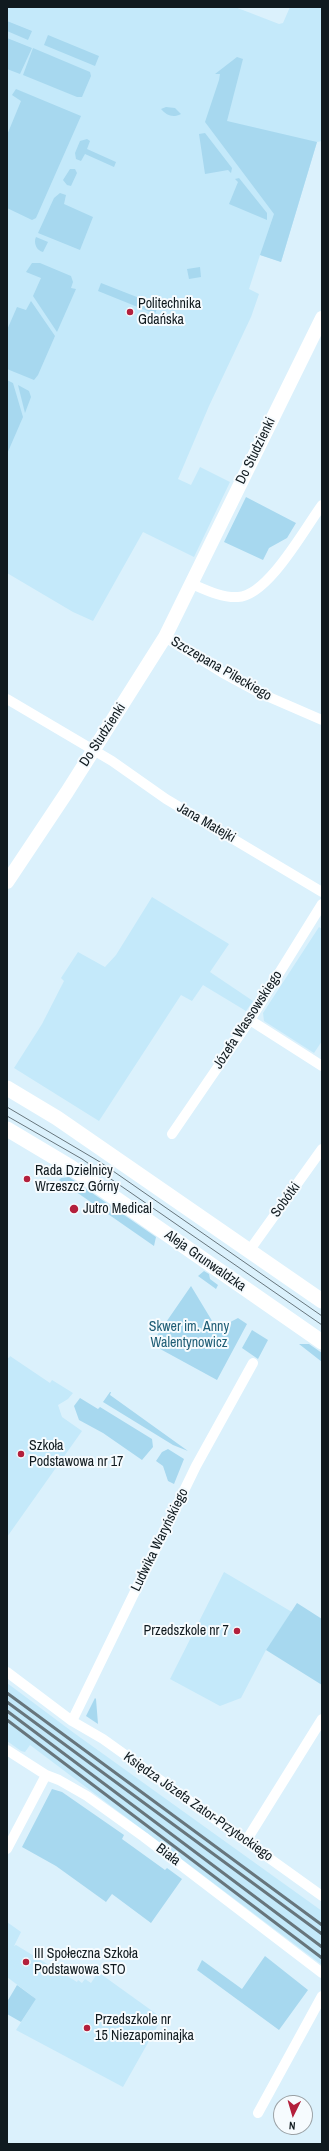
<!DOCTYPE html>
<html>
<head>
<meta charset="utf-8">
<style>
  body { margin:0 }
  #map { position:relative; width:329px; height:2151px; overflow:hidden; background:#dbf1fc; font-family:"Archivo Narrow",sans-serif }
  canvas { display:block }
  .frame { position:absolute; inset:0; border:8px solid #101a1f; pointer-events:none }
  .north { position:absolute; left:273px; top:2095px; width:40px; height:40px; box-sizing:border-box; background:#f6fbfe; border:1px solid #9aa1a5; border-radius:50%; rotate:185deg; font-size:11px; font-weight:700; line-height:16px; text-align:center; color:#101a1f }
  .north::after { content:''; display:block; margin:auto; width:14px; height:18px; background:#b3203c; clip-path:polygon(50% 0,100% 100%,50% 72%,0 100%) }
</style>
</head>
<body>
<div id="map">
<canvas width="329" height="2151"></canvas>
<div class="frame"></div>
<div class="north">N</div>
</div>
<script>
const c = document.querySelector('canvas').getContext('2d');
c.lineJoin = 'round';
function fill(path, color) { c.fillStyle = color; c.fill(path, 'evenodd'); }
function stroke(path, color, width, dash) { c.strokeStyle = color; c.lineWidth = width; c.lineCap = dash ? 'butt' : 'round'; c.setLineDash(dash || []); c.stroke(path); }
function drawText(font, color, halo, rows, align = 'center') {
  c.font = font + ' "Archivo Narrow",sans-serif'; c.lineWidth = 4; c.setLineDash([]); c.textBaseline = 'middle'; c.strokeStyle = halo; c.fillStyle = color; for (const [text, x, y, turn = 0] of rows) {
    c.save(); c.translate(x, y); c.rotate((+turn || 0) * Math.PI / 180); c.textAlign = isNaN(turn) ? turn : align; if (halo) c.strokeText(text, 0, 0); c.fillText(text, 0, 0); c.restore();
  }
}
fill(new Path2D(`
  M7 7H235L279 24 283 23 290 7H322V141L317 142 281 262 260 255 249 289 259 294 251 317 209 406 178 479 191 485 200 467 230 482 194 557 143 532 93 621 73 612 7 573Z
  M152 897 229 944 210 972 253 1001 246 1011 203 985 192 1001 181 995 99 1121 14 1068 42 1024 64 981 61 978 78 952 105 967 116 955Z
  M319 927 322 929V1041L314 1053 264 1021 263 1013Z
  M10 1356 50 1383 52 1380 73 1393 68 1399 58 1405 62 1417 82 1431 7 1537V1357L9 1358Z
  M224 1572 292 1612 266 1650 241 1698 220 1706 170 1679Z
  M7 1683 74 1733 322 1911V1965L30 1745 25 1752 21 1751 7 1741Z
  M7 1922 21 1932 14 1946 16 1945 77 1982 78 1980 82 1983 85 1979 91 1983 98 1972 162 2018 123 2087 16 2030 36 1999 7 1977Z`), '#c4e9fa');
fill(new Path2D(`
  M7 21 32 31 28 40 7 31Z
  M48 35 99 56 95 66 44 45Z
  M7 38 32 48 20 74 7 69Z
  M33 48 90 72 91 76 82 97H77L23 75Z
  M237 57 243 59 227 121 317 142 281 262 260 255 274 214 205 122 219 80 220 74H215Z
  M16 89 81 116 36 218 32 220 7 208V135L21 101 12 95Z
  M166 107 175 108 181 114C173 118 167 116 161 109Z
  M205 133 232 168 231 173 228 170 205 174 199 134Z
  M87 139 90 141 87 149 116 162 114 167 85 154 81 161 76 159 75 153 80 141Z
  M70 169H75L77 173 71 186 67 185 63 180Z
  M239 178 267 213V220L229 204 238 182 235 179Z
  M60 193 66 195 64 204 93 217 80 250 38 233 54 198Z
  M36 237 48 242 43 252C37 251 33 243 36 237Z
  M32 263H40L71 276 73 282 71 288 76 289 57 332 33 296 41 278 26 272Z
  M200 267 201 277 189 279 187 269Z
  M101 283 142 299H171L175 302 177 308 160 301 155 314 98 291Z
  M31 301 55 336 38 375 34 380 7 369V330L17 307 26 310Z
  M7 380 13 383 23 417 7 454Z
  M18 385 29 391 31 397 25 413Z
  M246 497 296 523 287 538 269 548 263 560 224 542Z
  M69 1177 156 1237 154 1246 59 1180 61 1178Z
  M204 1271 209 1274 210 1279 218 1285 216 1289 198 1276Z
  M191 1286 217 1329 238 1318 247 1324 217 1380 151 1344Z
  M252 1330 268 1340 258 1359 242 1348Z
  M299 1344H309L322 1353V1362Z
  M110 1392H111L110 1395 188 1451 173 1445 103 1402Z
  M80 1398 98 1409 100 1407 152 1439 153 1447 142 1460 103 1433 79 1420 74 1406Z
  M168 1449 184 1459 174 1484 168 1481 163 1466 156 1461 162 1452Z
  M297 1603 322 1619V1685L266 1650Z
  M95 1698 96 1699 98 1724 86 1716Z
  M52 1789 62 1792 124 1835 122 1839 165 1870 167 1868 182 1879 151 1923 112 1894 106 1902 56 1866 22 1847Z
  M265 1956 308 1990 279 2030 197 1970 202 1960 242 1989Z
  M17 1985 36 1999 21 2022 7 2014V2002Z`), '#a7d8ef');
stroke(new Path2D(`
  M192 584C206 590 222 598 238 597 268 596 305 528 322 505
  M165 637 223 673 262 694 322 720
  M7 699 112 761 166 799 322 892
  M250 1020 322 1066
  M172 1134 250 1020 322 904
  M249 1251 322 1149
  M7 1672 72 1721 103 1739 322 1896
  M72 1721 196 1466 253 1363
  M7 1750 46 1775 59 1780 87 1796 144 1837 322 1973
  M246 1841 322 1719
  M7 1849 46 1775
  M258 2113 322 1996`), '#fff', 10);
stroke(new Path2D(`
  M7 882 67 792 165 637 322 318`), '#fff', 14);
stroke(new Path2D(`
  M7 1088 57 1118 322 1301
  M7 1129 69 1166 322 1342`), '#fff', 15);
stroke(new Path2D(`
  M7 1107 100 1162 322 1316
  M7 1116 82 1159 322 1325`), '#67767d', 1);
stroke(new Path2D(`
  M7 1693 322 1925
  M7 1702 322 1934
  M7 1711 322 1947
  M7 1720 322 1958`), '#67767d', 3);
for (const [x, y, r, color] of [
  [130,312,4,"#b3203c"],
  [27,1179,4,"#b3203c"],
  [74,1209,5,"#b3203c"],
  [21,1454,4,"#b3203c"],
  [237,1631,4,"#b3203c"],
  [26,1962,4,"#b3203c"],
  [87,2028,4,"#b3203c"]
]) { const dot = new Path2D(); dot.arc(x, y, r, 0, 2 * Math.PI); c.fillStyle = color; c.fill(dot); stroke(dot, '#f6fbfe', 1.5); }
drawText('14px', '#101a1f', '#f6fbfe', [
  ["Politechnika",138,304],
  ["Gdańska",138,320],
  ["Rada Dzielnicy",35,1171],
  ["Wrzeszcz Górny",35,1187],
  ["Jutro Medical",83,1209],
  ["Szkoła",29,1446],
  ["Podstawowa nr 17",29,1462],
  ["Przedszkole nr 7",229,1631,"right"],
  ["III Społeczna Szkoła",34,1954],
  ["Podstawowa STO",34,1970],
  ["Przedszkole nr",95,2020],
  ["15 Niezapominajka",95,2036]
], 'left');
drawText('14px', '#101a1f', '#f6fbfe', [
  ["Do Studzienki",256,451,-64],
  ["Szczepana Pileckiego",221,669,30],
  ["Do Studzienki",103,735,-57],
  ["Jana Matejki",206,823,30],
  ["Józefa Wassowskiego",248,1020,-57],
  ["Sobótki",286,1200,-54],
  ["Aleja Grunwaldzka",205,1261,35],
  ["Ludwika Waryńskiego",160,1540,-64],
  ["Księdza Józefa Zator-Przytockiego",198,1807,35],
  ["Biała",168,1855,37]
]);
drawText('14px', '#1e5d75', '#f6fbfe', [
  ["Skwer im. Anny",189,1327],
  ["Walentynowicz",189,1343]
]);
</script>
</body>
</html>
